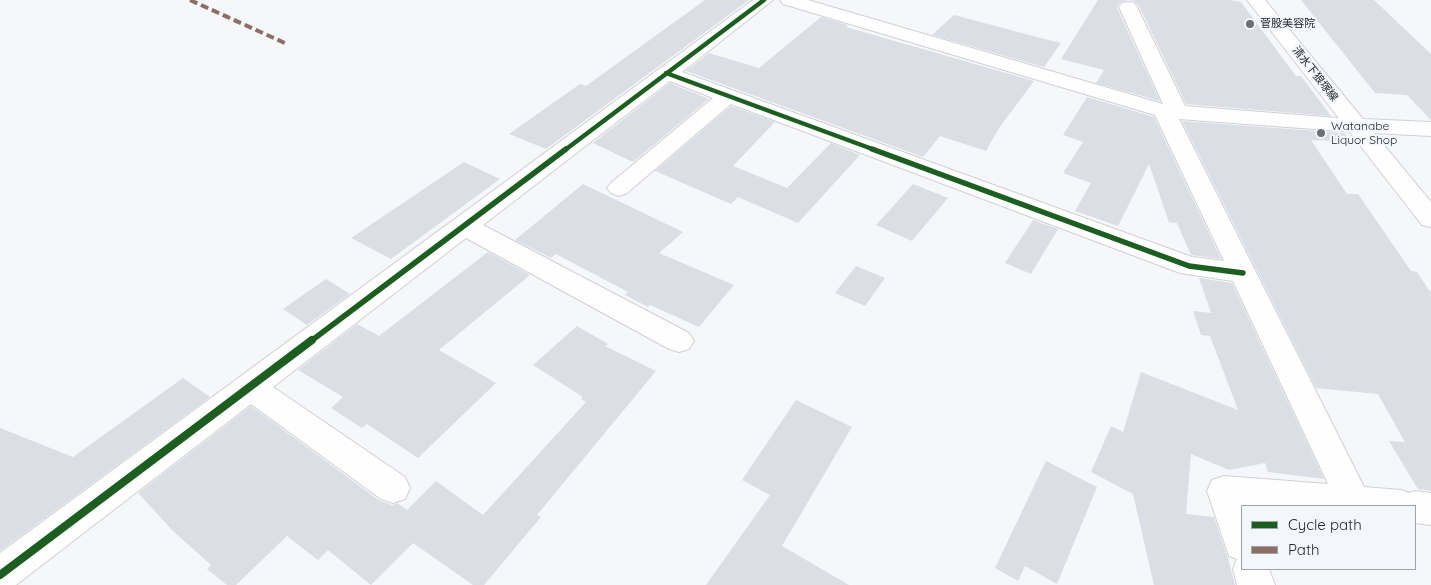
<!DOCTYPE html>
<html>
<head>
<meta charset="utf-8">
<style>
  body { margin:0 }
  #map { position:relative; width:1431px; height:585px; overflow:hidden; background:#f6f7fb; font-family:Quicksand,sans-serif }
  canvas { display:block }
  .legend { position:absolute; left:1241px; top:505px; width:175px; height:65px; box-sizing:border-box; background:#f4f6fd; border:1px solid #a2a3a8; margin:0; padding:6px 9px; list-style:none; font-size:15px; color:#262729 }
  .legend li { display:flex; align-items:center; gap:10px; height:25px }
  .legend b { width:25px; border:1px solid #a2a3a8 }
</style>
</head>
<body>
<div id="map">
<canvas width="1431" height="585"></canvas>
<ul class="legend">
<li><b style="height:6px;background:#1b5e20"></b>Cycle path</li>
<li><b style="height:6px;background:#8d6e63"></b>Path</li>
</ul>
</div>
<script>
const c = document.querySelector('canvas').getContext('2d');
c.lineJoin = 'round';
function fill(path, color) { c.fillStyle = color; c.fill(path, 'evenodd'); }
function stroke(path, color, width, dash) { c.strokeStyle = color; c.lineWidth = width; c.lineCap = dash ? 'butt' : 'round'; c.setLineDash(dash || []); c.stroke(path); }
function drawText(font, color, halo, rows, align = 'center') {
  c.font = font + ' Quicksand,"Noto Sans JP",sans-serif'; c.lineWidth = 4.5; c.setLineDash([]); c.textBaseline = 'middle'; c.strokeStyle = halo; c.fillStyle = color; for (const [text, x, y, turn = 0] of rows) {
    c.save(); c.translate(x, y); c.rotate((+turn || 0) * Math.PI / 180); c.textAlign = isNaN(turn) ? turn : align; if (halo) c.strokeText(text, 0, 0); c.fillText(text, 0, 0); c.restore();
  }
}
fill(new Path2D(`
  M705 0H749L546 149 509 134 580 84 586 86Z
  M1098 0H1230L1241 2 1296 76H1301L1331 116 1186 104 1139 6 1134 1 1128 0 1120 2 1117 8 1160 101 1096 83 1104 70 1061 59Z
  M1301 0H1374L1431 54V120L1407 95 1375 93Z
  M954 15 1037 37 1061 43 1044 67 932 35Z
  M821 17 848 25 846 27 1034 81 999 128 986 151 940 136 923 157 686 71 709 53 759 68Z
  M670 83 709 99 633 162 593 143Z
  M1087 97 1154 117 1221 259 1191 255 1177 223 1169 222 1149 164 1118 226 1075 211 1091 183 1063 173 1083 142 1063 135Z
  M731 106 775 122 733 166 787 188 831 143 860 155 798 223 738 197 731 204 655 171Z
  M1182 121 1344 133 1351 142 1311 140 1347 194H1358L1411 271 1417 272 1431 293V491L1418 489 1389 441 1405 442 1378 394 1316 388Z
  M464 162 500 179 391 259 351 238Z
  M583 184 683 232 659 253 734 285 699 327 650 305 648 307 625 295 628 292 556 254 551 258 515 240Z
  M913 184 948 198 912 241 876 225Z
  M1033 220 1058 229 1031 274 1005 263Z
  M488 252 530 275 439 350 496 383 418 458 367 424 362 428 331 408 343 397 298 370 357 324 379 336Z
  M856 266 885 278 865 306 835 293Z
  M1199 278 1232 283 1324 479 1268 472 1265 463 1229 470 1191 454 1186 514 1214 517 1228 558 1235 585H1154L1133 494 1091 472 1111 426 1123 432 1141 372 1238 410 1210 336 1201 335 1193 311 1211 313Z
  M326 279 350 294 307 325 283 309Z
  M577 326 608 344 605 346 656 371 537 515 541 517 484 585H473L413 543 371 585 328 550 318 560 287 536 236 585H227L207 569 211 565 173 531 138 493 251 406 380 501 392 505 398 503 407 510 436 481 483 515 586 402 581 399 583 397 533 365Z
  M183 378 210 397 0 551V428L73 457Z
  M796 400 852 427 782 546 849 585H706L770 495 742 480Z
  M1046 461 1097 487 1057 584 1025 566 1018 581 995 568Z`), '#dcdee6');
const street = new Path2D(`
  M753 0H773L682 72 1192 257 1224 261 1155 115 783 4 780 0H808L1163 104 1119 7 1122 3 1128 2 1134 3 1137 7 1185 106 1363 120 1366 125 1363 130 1355 132 1179 119 1364 487 1401 490 1409 493 1415 491 1431 493V525L1415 523V506H1242V569H1269L1275 585H1237L1233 569 1237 559 1229 556 1207 491 1212 480 1224 476 1328 484 1233 281 1180 273 731 104 627 193 619 196 611 193 607 188 611 183 713 98 670 81 483 225 689 333 694 341 689 349 679 352 669 349 466 238 273 387 405 477 410 488 405 499 393 503 381 499 251 404 16 585H0V553Z`);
const secondary = new Path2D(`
  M1247 0H1265L1363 119 1431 122V136L1374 133 1431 202V227L1422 225Z`);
stroke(street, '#d0d0d3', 2);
stroke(secondary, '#d0d0d3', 2);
fill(street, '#fefefe');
fill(secondary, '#fefefe');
stroke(new Path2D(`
  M190 0 287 44`), '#8d6e63', 4, [8, 4]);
stroke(new Path2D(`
  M666 73 875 150
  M565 150 764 0`), '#1b5e20', 4.5);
stroke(new Path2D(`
  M872 149 1189 266 1243 273
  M311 341 566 149`), '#1b5e20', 5.5);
stroke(new Path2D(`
  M0 575 312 340`), '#1b5e20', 8);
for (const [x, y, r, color] of [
  [1250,24,5,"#6f7072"],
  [1321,133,5,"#6f7072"]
]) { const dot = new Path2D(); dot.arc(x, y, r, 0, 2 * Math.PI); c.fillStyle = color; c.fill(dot); stroke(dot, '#f4f6fd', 2); }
drawText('11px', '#262729', '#f4f6fd', [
  ["菅股美容院",1260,24]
], 'left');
drawText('11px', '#262729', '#f4f6fd', [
  ["清水下狼塚線",1315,74,52]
]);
drawText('12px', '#262729', '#f4f6fd', [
  ["Watanabe",1331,126],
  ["Liquor Shop",1331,140]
], 'left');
</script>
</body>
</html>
